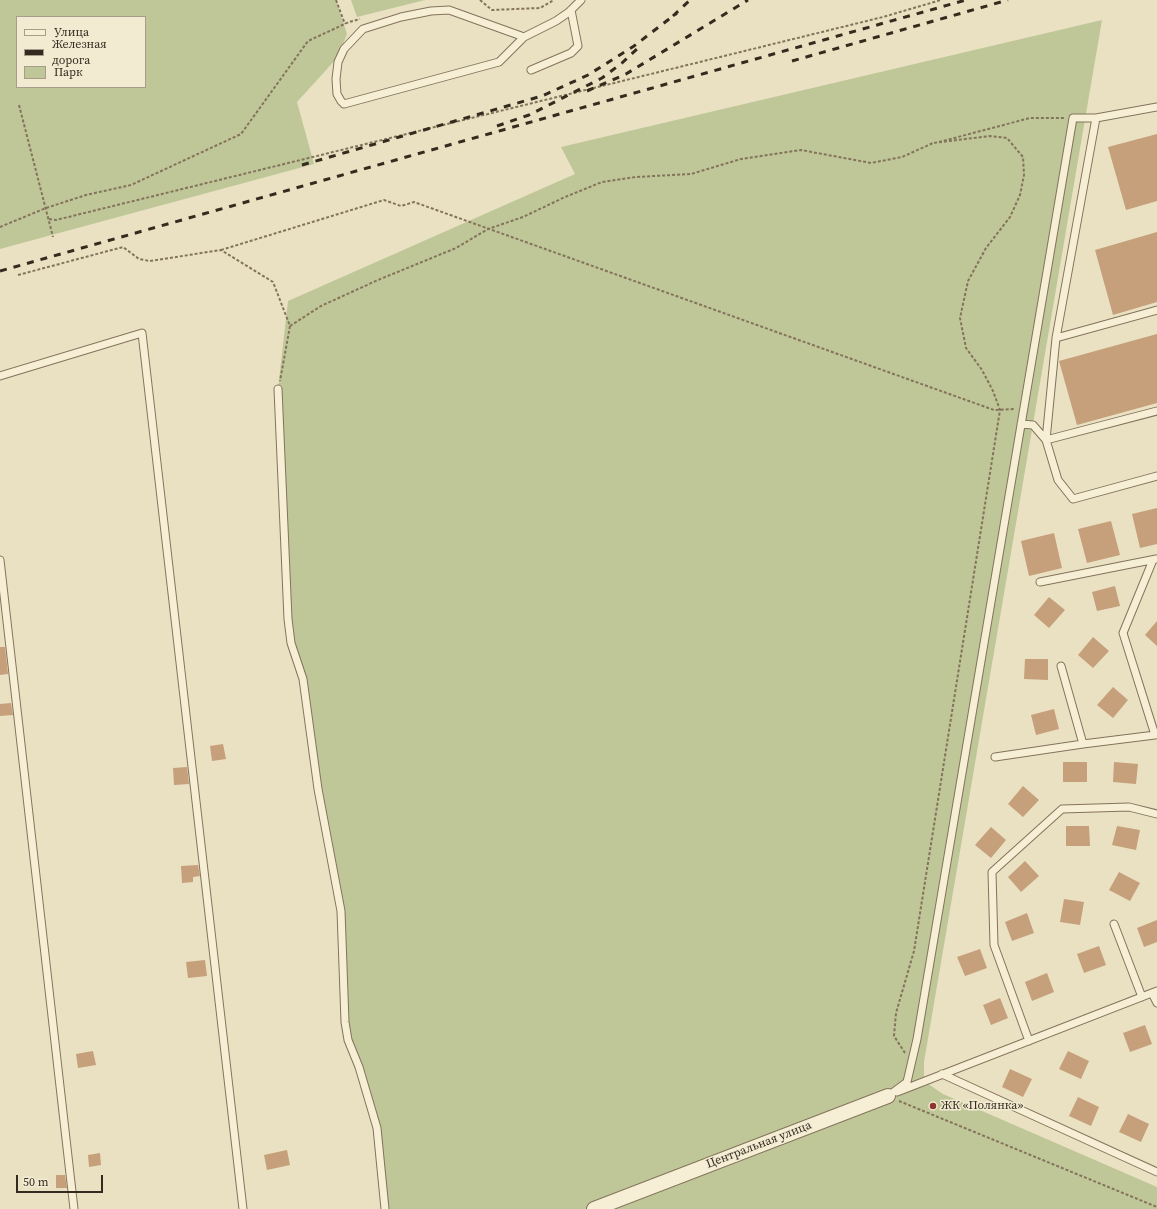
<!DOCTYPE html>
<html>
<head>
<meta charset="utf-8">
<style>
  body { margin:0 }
  #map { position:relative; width:1157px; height:1209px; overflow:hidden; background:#eae1c3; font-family:"Source Serif 4",serif }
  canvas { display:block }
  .legend { position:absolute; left:16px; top:16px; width:130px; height:72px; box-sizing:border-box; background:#f2ebd2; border:1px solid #a69e8a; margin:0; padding:5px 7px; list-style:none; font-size:12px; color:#342a1e }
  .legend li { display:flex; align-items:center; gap:8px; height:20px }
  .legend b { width:20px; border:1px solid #a69e8a }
  .scale { position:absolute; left:16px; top:1175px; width:87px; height:18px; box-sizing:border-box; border:2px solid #342a1e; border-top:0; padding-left:5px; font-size:12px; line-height:14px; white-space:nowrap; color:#342a1e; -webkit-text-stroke:3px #f2ebd2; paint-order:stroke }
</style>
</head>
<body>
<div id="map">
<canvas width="1157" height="1209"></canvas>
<ul class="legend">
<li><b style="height:5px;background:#f6eed5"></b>Улица</li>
<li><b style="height:5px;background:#342a1e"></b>Железная дорога</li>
<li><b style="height:11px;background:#bfc798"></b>Парк</li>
</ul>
<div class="scale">50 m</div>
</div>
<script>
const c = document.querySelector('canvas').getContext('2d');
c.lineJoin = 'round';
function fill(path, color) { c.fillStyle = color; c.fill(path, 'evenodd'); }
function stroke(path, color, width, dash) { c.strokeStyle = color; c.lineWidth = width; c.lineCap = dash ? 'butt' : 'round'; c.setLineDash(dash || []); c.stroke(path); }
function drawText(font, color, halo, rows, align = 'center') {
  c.font = font + ' "Source Serif 4",serif'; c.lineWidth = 3; c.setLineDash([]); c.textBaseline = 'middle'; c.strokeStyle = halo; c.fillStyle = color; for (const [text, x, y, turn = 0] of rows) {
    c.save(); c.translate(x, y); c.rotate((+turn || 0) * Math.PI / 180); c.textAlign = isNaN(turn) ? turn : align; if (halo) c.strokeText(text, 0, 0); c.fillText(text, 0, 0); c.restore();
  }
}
fill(new Path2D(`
  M0 0H336L347 34 338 57 297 102 314 164 0 249ZM17 17H145V87H17Z
  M351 0H425L357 17Z
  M1102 20 924 1062V1081L943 1094 1157 1187V1209H385L377 1128 348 1040 341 911 303 679 291 643 278 389 288 301 575 174 561 147Z`), '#bfc798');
fill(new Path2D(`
  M1157 134V201L1126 210 1108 147Z
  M1157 232V302L1113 315 1095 250Z
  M1157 334V403L1077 425 1059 361Z
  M1157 508V544L1140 548 1132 514Z
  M1111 521 1120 555 1087 563 1078 529Z
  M1054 533 1062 568 1029 576 1021 541Z
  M1115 586 1120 606 1097 611 1092 592Z
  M1049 597 1065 610 1049 628 1034 615Z
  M1157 621V646L1145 635Z
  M1093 637 1109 651 1093 668 1078 655Z
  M0 647H5L8 674 0 675Z
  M1025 659H1048V680L1024 679Z
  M1113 687 1128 700 1113 718 1097 705Z
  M11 703 13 715 0 716V704Z
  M1054 709 1059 729 1036 735 1031 715Z
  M223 744 226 759 212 761 210 746Z
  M1063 762H1087V782H1063Z
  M1114 762 1138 764 1136 784 1113 782Z
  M187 767 189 784 174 785 173 768Z
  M1023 786 1039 800 1023 817 1008 804Z
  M1066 826H1089L1090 846H1066Z
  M1117 826 1140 830 1136 850 1112 845Z
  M991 827 1006 840 991 858 975 845Z
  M1025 861 1039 876 1021 892 1008 877Z
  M198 865 200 876 193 877V882L182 883 181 866Z
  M1119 872 1140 883 1130 901 1109 890Z
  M1064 899 1084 902 1080 925 1060 922Z
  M1027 913 1034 933 1012 941 1005 922Z
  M1157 920V942L1144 947 1137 928Z
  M1099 946 1106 965 1084 973 1077 954Z
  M980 949 987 968 965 976 957 957Z
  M205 960 207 976 188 978 186 962Z
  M1047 973 1054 992 1032 1001 1025 982Z
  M1000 998 1008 1018 991 1025 983 1005Z
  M1145 1025 1152 1044 1130 1052 1123 1033Z
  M93 1051 96 1065 78 1068 76 1054Z
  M1068 1051 1089 1061 1081 1079 1059 1069Z
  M1010 1069 1032 1079 1023 1097 1002 1087Z
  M1078 1097 1099 1107 1091 1126 1069 1116Z
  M1128 1114 1149 1124 1141 1142 1119 1132Z
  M287 1150 290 1165 267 1170 264 1155Z
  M100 1153 101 1165 89 1167 88 1155Z
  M56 1175H65L67 1188H56Z`), '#c69f7b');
const lane = new Path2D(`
  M524 37 449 10 431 11 401 17 363 29 344 49 338 62 336 79 337 94 341 101 344 104 499 62 524 37 556 21 569 12 581 0
  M531 70 571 53 578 46 571 10
  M1096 118 1056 338 1046 440 1157 411
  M1056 338 1157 310
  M0 376 142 333 243 1209
  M278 389 288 619 291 643 303 679 318 789 341 911 345 1022 348 1040 359 1067 377 1128 385 1209
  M1021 424 1033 425 1046 440 1058 480 1073 499 1157 476
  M0 560 74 1209
  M1153 560 1123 633 1155 735
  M1040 582 1156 559
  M1061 666 1083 744
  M995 757 1083 744 1155 735 1157 733
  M1114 924 1142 997
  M1152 993 1157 1003
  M1029 1041 994 945 992 872 1062 809 1129 807 1157 814
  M942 1074 1157 1172
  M897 1092 1157 991
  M888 1096 907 1082 917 1039 1073 118H1096L1157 107`);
const street = new Path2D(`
  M594 1209 888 1096`);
stroke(lane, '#83735b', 9);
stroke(street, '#83735b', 16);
stroke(new Path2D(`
  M336 0 345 24
  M480 0 492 10 540 8 554 0
  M19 105 53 237
  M939 142 1030 118H1064
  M49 219 56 220 883 17 941 0
  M0 227 46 208 86 195 131 185 241 134 308 41 349 22 360 19
  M221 250 384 200 401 206 414 202 994 410 1014 409
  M18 275 123 247 139 259 150 261 221 250 273 282 290 326 280 381
  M290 326 321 306 378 280 456 248 488 229 523 217 565 197 602 182 636 177 691 174 741 159 801 150 871 163 902 157 933 143
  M905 1053 894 1036 896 1013 914 951 1000 410 993 391 982 370 966 348 960 318 968 281 986 248 1010 217 1020 195 1024 175 1023 157 1007 138 990 136 933 143
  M899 1101 1157 1207`), '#83735b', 2, [3, 2]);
stroke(lane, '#f6eed5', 7);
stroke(street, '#f6eed5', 14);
stroke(new Path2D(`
  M673 16 690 0
  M792 61 1008 0
  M587 91 626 74 748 0
  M497 126 529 115 602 78 622 63 639 47
  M302 165 542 96 588 75 634 46 677 13
  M0 271 966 0`), '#342a1e', 3, [7, 7]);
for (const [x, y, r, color] of [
  [933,1106,4,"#8e352f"]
]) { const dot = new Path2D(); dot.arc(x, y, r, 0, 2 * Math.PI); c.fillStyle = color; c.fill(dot); stroke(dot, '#f2ebd2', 1.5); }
drawText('12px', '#342a1e', '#f2ebd2', [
  ["ЖК «Полянка»",941,1106]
], 'left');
drawText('12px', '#342a1e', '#f2ebd2', [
  ["Центральная улица",759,1145,-21]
]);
</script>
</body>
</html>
